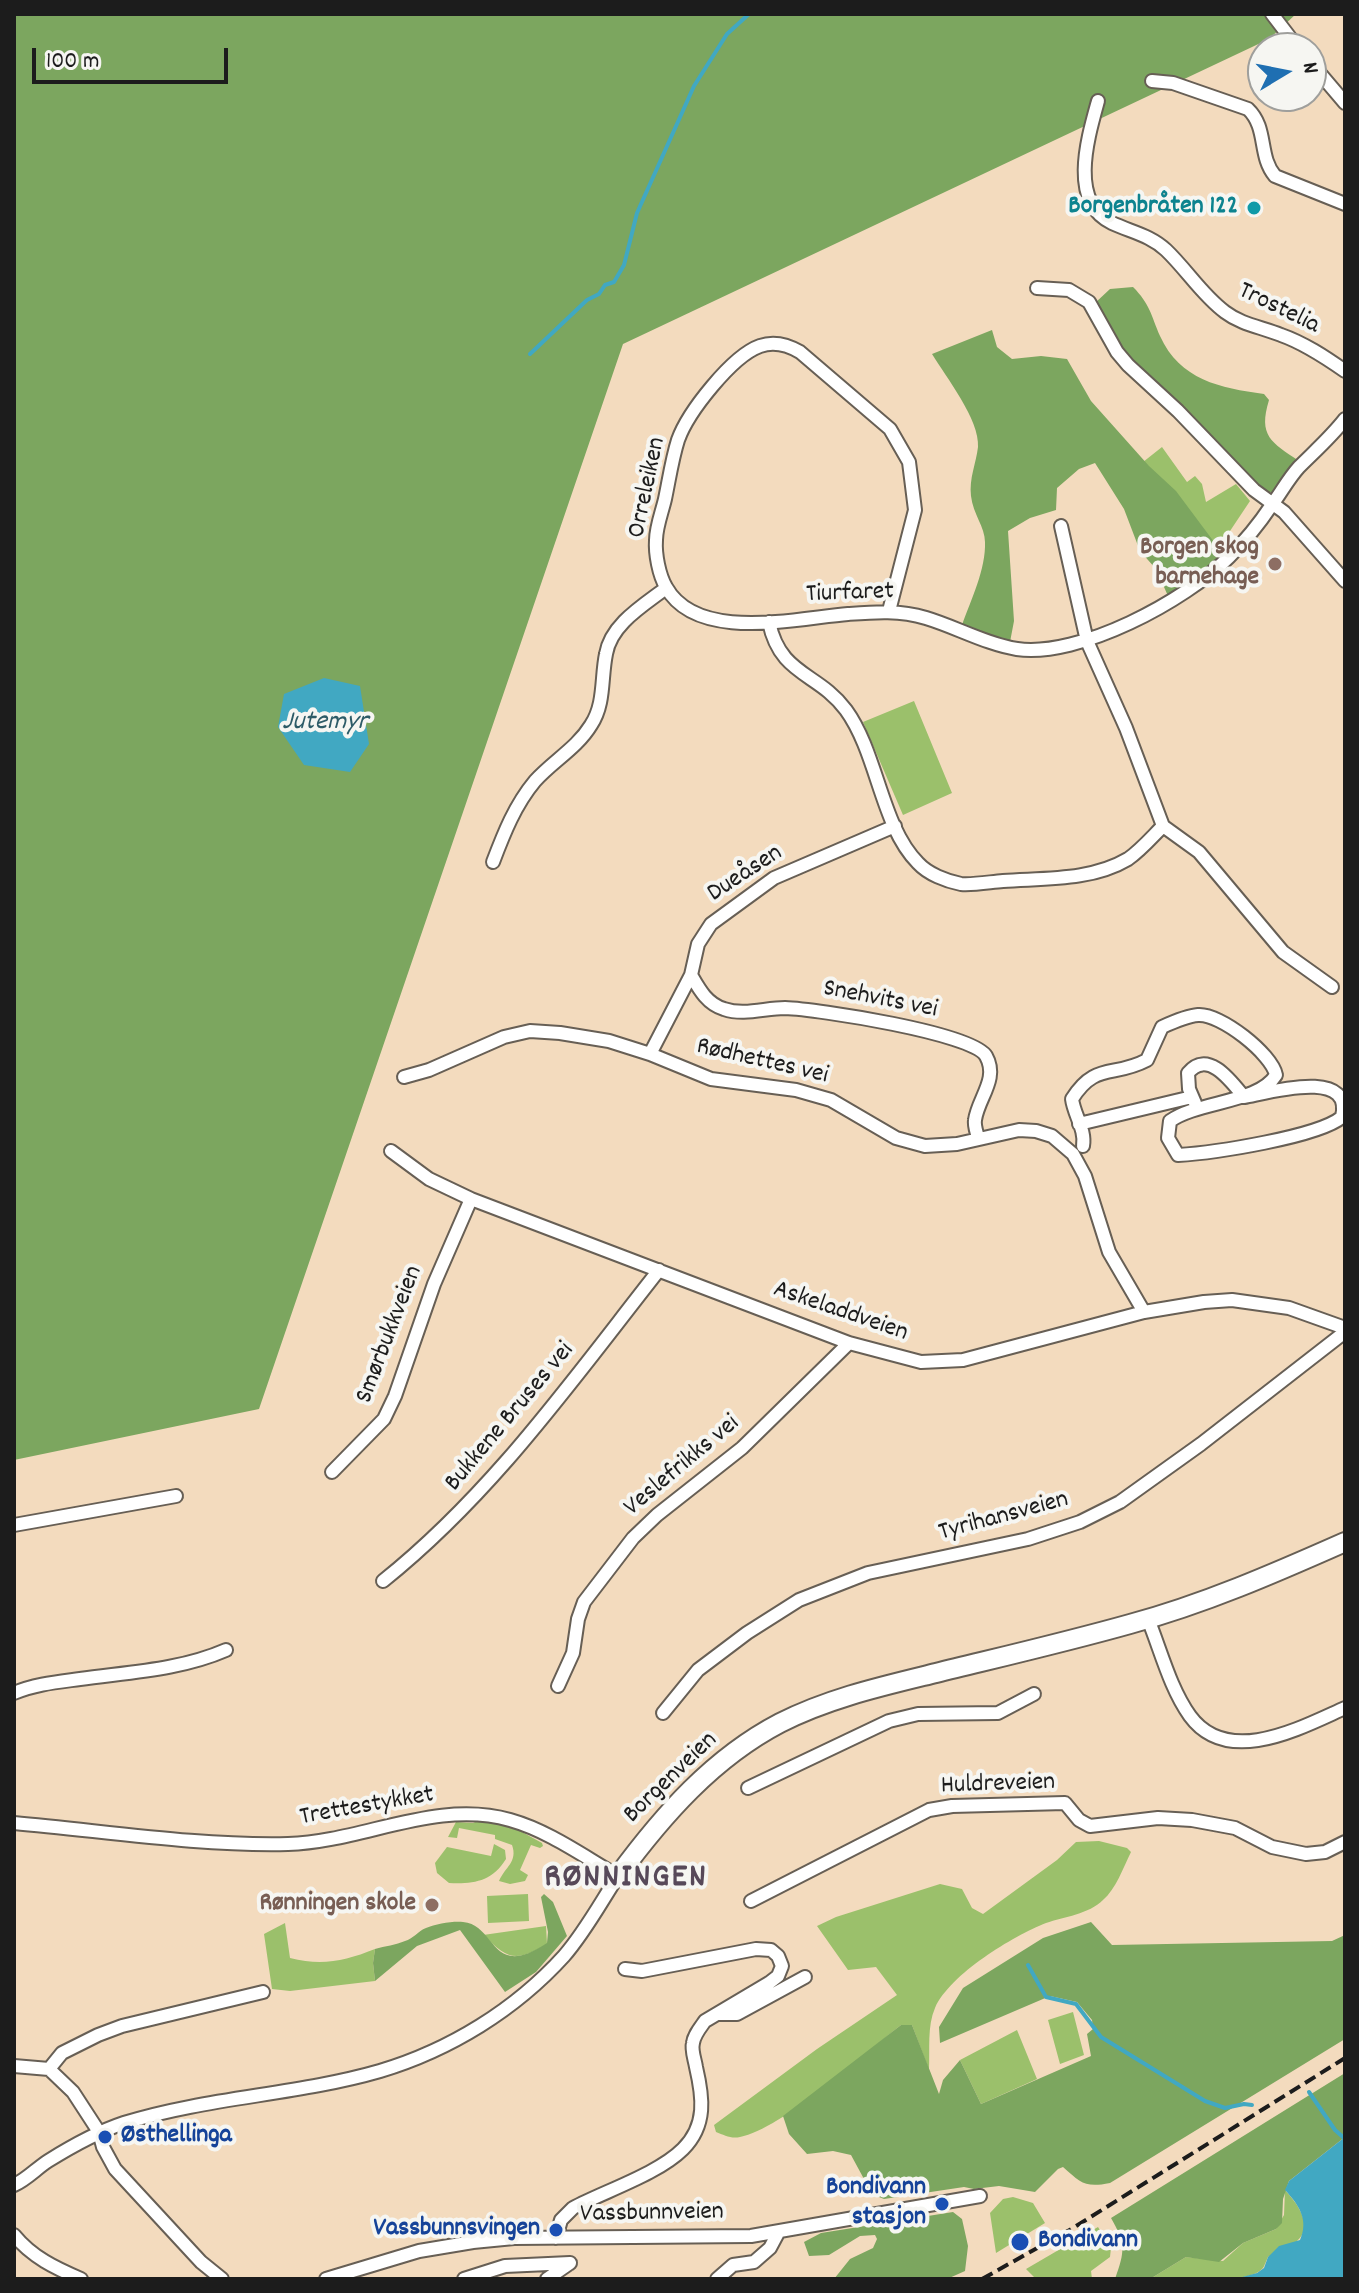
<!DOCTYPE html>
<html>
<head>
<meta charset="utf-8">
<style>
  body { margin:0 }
  #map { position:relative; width:1359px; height:2293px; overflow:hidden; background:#f3dbbe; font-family:Dekko,sans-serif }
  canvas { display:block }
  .frame { position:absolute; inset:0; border:16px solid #1c1c1c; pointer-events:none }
  .north { position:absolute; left:1247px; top:32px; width:80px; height:80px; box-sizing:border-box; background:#f6f6f2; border:2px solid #9f9f9c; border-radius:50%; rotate:80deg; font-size:22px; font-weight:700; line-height:32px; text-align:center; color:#1c1c1c }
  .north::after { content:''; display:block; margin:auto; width:28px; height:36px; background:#1f6fb2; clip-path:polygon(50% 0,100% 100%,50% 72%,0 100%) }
  .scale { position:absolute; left:32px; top:48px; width:196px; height:36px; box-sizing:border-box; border:4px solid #1c1c1c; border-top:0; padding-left:10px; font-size:24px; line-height:28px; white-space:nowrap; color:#1c1c1c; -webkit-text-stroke:6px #f6f6f2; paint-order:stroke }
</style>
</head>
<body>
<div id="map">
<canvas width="1359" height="2293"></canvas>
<div class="frame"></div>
<div class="north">N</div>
<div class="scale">100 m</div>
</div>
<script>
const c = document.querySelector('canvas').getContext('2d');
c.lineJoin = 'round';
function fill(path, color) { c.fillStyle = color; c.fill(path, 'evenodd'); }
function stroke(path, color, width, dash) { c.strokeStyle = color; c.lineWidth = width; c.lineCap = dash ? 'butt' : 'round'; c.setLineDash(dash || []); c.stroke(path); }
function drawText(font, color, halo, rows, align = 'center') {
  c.font = font + ' Dekko,sans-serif'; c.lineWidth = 8; c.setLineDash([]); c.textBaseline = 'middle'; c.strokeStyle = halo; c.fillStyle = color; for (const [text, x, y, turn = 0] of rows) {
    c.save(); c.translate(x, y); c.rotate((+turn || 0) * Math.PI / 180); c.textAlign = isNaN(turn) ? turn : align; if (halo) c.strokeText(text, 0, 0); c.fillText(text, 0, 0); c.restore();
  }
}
fill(new Path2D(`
  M1162 447 1187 482 1195 476 1202 484 1206 502 1236 484 1250 501 1230 531 1213 548 1138 466Z
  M914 701 952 793 903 815 863 722Z
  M479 1820 513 1827 542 1843 543 1846 540 1848 531 1845 520 1870 528 1875 525 1881 510 1884 499 1881C505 1867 518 1862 512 1845L495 1839V1835L459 1828 457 1838 448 1837 456 1822 473 1823Z
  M1099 1841 1127 1848 1131 1852C1123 1868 1116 1889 1103 1900 1089 1914 1064 1917 1046 1923 1013 1936 950 1974 935 2008 927 2026 930 2050 929 2070L912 2025H901C865 2053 782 2129 740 2137 731 2139 724 2135 716 2132L714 2125 817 2049 897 1995 876 1967 848 1970 817 1926 836 1917 940 1884 962 1889 972 1908 983 1914 1057 1860 1076 1842Z
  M494 1844 505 1850 506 1859C492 1882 473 1884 449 1883L437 1873 435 1863 447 1847 491 1856Z
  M528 1894 529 1921 488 1923 487 1896Z
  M285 1923 290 1958C322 1966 345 1961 375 1949L373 1963 375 1981 290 1991 272 1989 264 1934Z
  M546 1926 547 1944C515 1963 508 1959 483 1935Z
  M1073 2012 1084 2055 1060 2064 1048 2020Z
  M1017 2030 1037 2079 981 2104 960 2060Z
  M1285 2190C1296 2202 1315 2226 1297 2241 1289 2248 1277 2252 1268 2257 1267 2259 1264 2267 1263 2268 1248 2286 1174 2279 1150 2279L1186 2257 1223 2261 1243 2243 1276 2229 1284 2215Z
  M1013 2197 1033 2203 1045 2223 996 2253 990 2213 1003 2199Z
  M1098 2227 1111 2248 1110 2257 1091 2271 1092 2279H1036L1026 2269Z`), '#9bc06b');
fill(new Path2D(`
  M14 14H1296L1269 39 623 344 259 1409 14 1460Z
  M1133 287C1150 304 1151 315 1160 336 1180 380 1220 388 1264 394L1269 400C1258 436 1271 442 1299 461L1272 492H1261L1123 354 1095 303 1110 289Z
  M992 330 997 347 1012 359 1041 356 1067 359 1091 401 1149 466 1176 491 1223 554 1211 566 1168 596 1156 569 1140 551 1124 509 1095 463 1079 469 1057 488 1056 510 1030 518 1008 531 1014 621 1010 642 962 625C971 600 986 569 985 542 985 527 973 514 971 496 969 478 976 464 978 447 980 420 946 377 932 354Z
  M544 1894 553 1902 567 1936 536 1972 505 1992 460 1930 417 1946 375 1981 373 1963 375 1949C385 1946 396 1945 405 1941 413 1939 418 1931 426 1928 436 1924 452 1921 463 1922 497 1925 490 1981 547 1943L548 1932 541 1897Z
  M1091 1922 1112 1945 1332 1941 1345 1935V2039L1110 2183C1085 2188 1081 2183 1063 2167L1058 2169 1035 2192 999 2186 974 2189 964 2187 884 2199 864 2191V2179L851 2155 833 2151 807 2154 789 2134 783 2116 901 2025H912L939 2094 943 2080 960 2060 981 2104 1091 2056 1087 2034 1093 2029 1092 2020 1077 2002 1050 1996 940 2043 939 2027 963 1988 1043 1938Z
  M1345 2073V2137L1289 2181 1283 2199 1282 2223 1276 2229 1243 2243 1219 2262 1186 2257 1150 2279H1115C1125 2251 1126 2244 1111 2218Z
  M953 2212 962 2219 968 2246 965 2271 947 2279H834L850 2259 873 2248 877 2239 875 2235 860 2236 829 2255 809 2256 804 2242 821 2233Z`), '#7ca65f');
fill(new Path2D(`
  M324 678 360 686 369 744 350 772 304 765 278 727 284 694Z
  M1345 2137V2279H1235L1257 2273 1264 2268 1268 2257 1279 2246 1300 2240C1309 2220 1299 2205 1285 2190L1289 2181Z`), '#41a8c2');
stroke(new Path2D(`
  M530 354 587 300 599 294 605 285 614 282 624 265 637 213 694 86 727 34 749 14
  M1028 1965 1046 1997 1076 2004 1101 2037 1205 2101 1225 2108 1244 2104 1252 2105
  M1309 2092 1335 2130 1344 2138`), '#41a8c2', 4);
const street = new Path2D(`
  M1272 14 1298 48
  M1311 63 1345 103
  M1152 81 1173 83 1248 109C1268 128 1258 156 1275 176L1345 204
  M1098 101C1088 137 1068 202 1112 223 1131 232 1150 235 1166 250 1187 270 1202 295 1225 312 1242 325 1262 327 1281 335 1304 343 1325 357 1345 371
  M1037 288 1069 290 1089 302 1117 352 1128 365 1178 411 1254 490 1284 512 1345 581
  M1061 526 1087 641 1126 728 1163 826 1199 852 1283 952 1332 987
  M889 611 915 510 909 462 890 429 800 352C788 345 774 341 760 346 732 356 688 412 678 440 672 459 669 480 665 499 662 512 656 527 656 540 655 554 659 575 666 587 697 643 797 618 848 614 875 612 899 610 926 618 956 627 986 644 1017 649 1079 658 1185 601 1229 557 1244 542 1259 524 1271 506 1281 493 1288 479 1299 467 1315 451 1331 437 1345 419
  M769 622C780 676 818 672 846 710 878 754 881 826 918 863 928 874 946 881 961 884 974 885 990 882 1003 881 1044 878 1091 881 1128 859 1141 850 1152 837 1163 826
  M493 862C504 833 515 805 535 781 553 761 577 748 591 725 605 704 601 678 606 654 611 624 644 605 666 588
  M691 975C699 989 707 1004 724 1009 744 1016 765 1008 785 1008 816 1009 973 1033 986 1056 999 1079 978 1098 975 1120 974 1126 977 1133 978 1138
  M650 1054 691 975 698 944 711 924 774 878 895 826
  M404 1077 429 1070 504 1037 530 1031 560 1033 609 1041 650 1054 711 1079 796 1090 831 1100 896 1138 925 1146 957 1144 1019 1130 1036 1131 1052 1136 1073 1154 1085 1176 1109 1252 1144 1312
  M1195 1103 1189 1089 1188 1073C1208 1049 1231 1081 1244 1097
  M1079 1124 1192 1097
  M1083 1146C1086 1130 1074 1115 1072 1099 1095 1062 1113 1078 1147 1060L1162 1027C1173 1022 1186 1016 1198 1015 1220 1013 1272 1054 1276 1075 1259 1103 1198 1101 1170 1121L1168 1138 1178 1155C1213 1153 1318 1137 1342 1117 1354 1067 1267 1093 1244 1097
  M391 1151 429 1179 471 1199 849 1343 921 1362 963 1360 1144 1312 1204 1302 1232 1300 1289 1308 1345 1328
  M332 1472 384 1419 395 1396 434 1284 471 1199
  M14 1525 176 1496
  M383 1581C493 1493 573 1379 659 1270
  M1148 1619C1161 1651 1170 1688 1190 1716 1228 1768 1302 1727 1345 1708
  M558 1686 573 1653 578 1619 584 1602 633 1538 657 1515 742 1448 849 1343
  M14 1693C35 1684 58 1682 80 1679 130 1672 180 1670 226 1650
  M663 1713 698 1670 747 1633 799 1600 868 1573 1028 1539 1080 1522 1120 1502 1201 1444 1345 1332
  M748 1788 889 1721 918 1714 998 1713 1034 1694
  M14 1823C105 1831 196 1846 288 1844 362 1842 436 1799 510 1820 549 1831 583 1856 618 1876 601 1902 585 1932 564 1956 515 2010 450 2050 380 2071 297 2095 208 2097 124 2123 97 2132 72 2146 48 2161 37 2168 26 2180 14 2185
  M751 1901 929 1810 952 1806 1065 1803 1079 1820 1090 1826 1158 1818 1192 1820 1235 1828 1272 1847 1306 1854 1325 1852 1345 1842
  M719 2014H737L805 1977
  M14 2066 49 2069 73 2092 99 2132 103 2147 115 2169 201 2262 222 2279
  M49 2069 62 2053 98 2035 122 2026 263 1992
  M14 2235C32 2257 55 2268 81 2279
  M556 2238 561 2220 573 2208C605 2191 658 2174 683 2149 707 2125 703 2097 696 2067 695 2060 691 2050 693 2043 694 2035 700 2028 705 2021L769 1983 778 1976 782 1966 778 1956 771 1950 756 1949 642 1971 625 1969
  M326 2279 419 2251 473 2242 514 2238 751 2236 980 2196
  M464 2279 505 2266 570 2263
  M547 2279 570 2263
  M717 2279 733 2265 754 2262 770 2248 778 2233`);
const secondary = new Path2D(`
  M618 1876C663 1815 713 1758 780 1723 829 1698 883 1686 936 1673 1001 1657 1066 1642 1130 1624 1204 1604 1275 1573 1345 1542`);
stroke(street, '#675f55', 16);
stroke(secondary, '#675f55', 22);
stroke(street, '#fff', 12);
stroke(secondary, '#fff', 18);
stroke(new Path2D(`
  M982 2279 1073 2228 1345 2058`), '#1c1c1c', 4, [12, 6]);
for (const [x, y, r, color] of [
  [1254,208,8,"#0f9aa8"],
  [1275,564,8,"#8d6e63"],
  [432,1905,8,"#8d6e63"],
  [105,2137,8,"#1a4fb4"],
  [942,2204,8,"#1a4fb4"],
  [556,2230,8,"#1a4fb4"],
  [1020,2242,10,"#1a4fb4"]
]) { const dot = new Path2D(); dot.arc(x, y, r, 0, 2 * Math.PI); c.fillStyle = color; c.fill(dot); stroke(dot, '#f6f6f2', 3); }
drawText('bold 26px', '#0d838f', '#f6f6f2', [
  ["Borgenbråten 122",1238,208]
], 'right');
drawText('26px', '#1c1c1c', '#f6f6f2', [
  ["Trostelia",1278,310,26],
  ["Orreleiken",649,488,-78],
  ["Tiurfaret",850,595,-2],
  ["Dueåsen",746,875,-33],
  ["Snehvits vei",880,1001,11],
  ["Rødhettes vei",762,1063,13],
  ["Askeladdveien",840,1313,19],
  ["Smørbukkveien",391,1335,-69],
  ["Bukkene Bruses vei",511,1418,-50],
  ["Veslefrikks vei",683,1467,-40],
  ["Tyrihansveien",1004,1518,-15],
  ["Borgenveien",672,1779,-44],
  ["Huldreveien",998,1786,-2],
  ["Trettestykket",367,1808,-10],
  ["Vassbunnveien",652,2215,-1]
]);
drawText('bold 26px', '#785e54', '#f6f6f2', [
  ["Borgen skog",1259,549],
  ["barnehage",1259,579],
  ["Rønningen skole",416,1905]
], 'right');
drawText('bold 26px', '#164399', '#f6f6f2', [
  ["Østhellinga",121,2137],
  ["Bondivann",926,2189,"right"],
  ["stasjon",926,2219,"right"],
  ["Vassbunnsvingen",540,2230,"right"],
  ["Bondivann",1038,2242]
], 'left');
drawText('italic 28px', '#2d5b67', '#f6f6f2', [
  ["Jutemyr",325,724]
]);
c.letterSpacing = '2px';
drawText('bold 34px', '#574959', '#f6f6f2', [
  ["RØNNINGEN",626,1880]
]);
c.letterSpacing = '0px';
</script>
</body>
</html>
